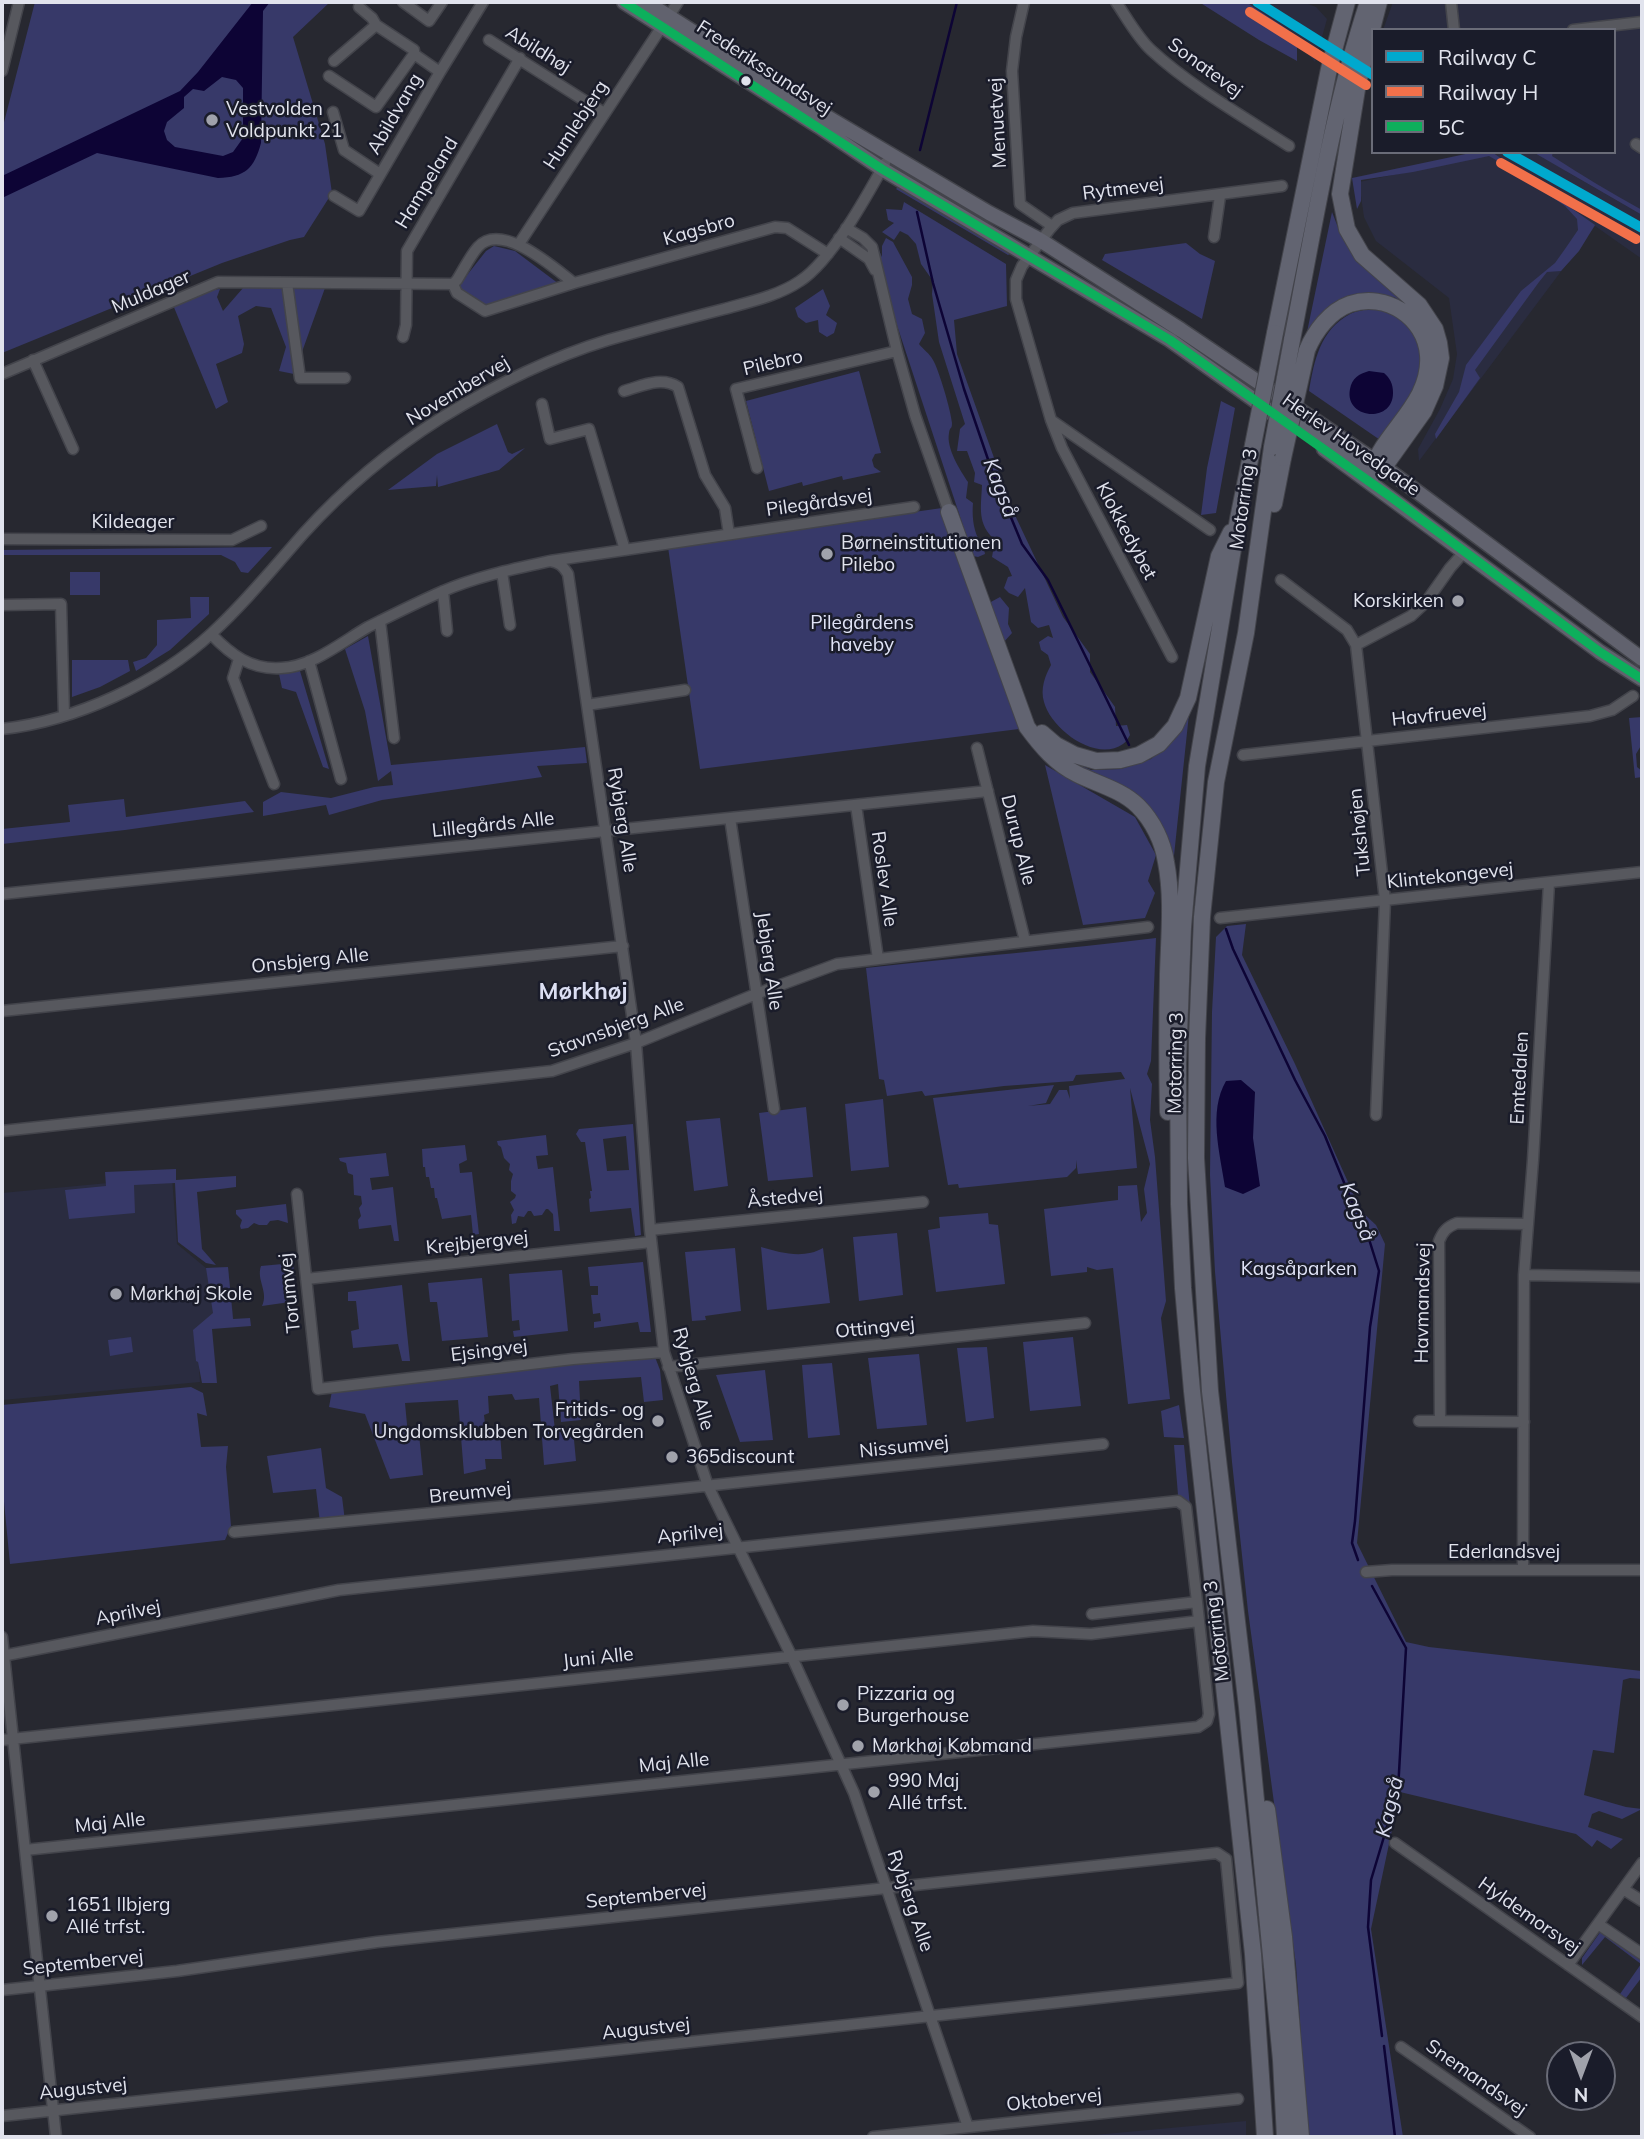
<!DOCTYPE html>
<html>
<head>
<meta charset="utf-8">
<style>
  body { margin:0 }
  #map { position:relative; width:1644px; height:2139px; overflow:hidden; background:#272830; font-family:Mulish,sans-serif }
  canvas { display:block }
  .frame { position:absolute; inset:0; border:4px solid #e1e3ed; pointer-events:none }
  .legend { position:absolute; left:1371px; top:28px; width:245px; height:126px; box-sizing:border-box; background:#1a1c2a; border:2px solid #6a6c78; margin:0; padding:9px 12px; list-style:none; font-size:21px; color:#e1e3ed }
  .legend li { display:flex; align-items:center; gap:14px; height:35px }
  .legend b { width:35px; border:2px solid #6a6c78 }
  .north { position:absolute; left:1546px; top:2041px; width:70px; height:70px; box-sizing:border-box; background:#1a1c2a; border:2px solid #6a6c78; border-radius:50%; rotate:180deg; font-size:19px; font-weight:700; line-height:28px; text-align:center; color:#e1e3ed }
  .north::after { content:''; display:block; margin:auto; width:24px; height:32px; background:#a0a2ab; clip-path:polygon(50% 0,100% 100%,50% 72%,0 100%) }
</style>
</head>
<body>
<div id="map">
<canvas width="1644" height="2139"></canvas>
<div class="frame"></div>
<ul class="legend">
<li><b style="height:9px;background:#00a9ce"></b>Railway C</li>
<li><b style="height:9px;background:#f2704a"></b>Railway H</li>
<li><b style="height:9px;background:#0daf5c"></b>5C</li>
</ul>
<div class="north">N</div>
</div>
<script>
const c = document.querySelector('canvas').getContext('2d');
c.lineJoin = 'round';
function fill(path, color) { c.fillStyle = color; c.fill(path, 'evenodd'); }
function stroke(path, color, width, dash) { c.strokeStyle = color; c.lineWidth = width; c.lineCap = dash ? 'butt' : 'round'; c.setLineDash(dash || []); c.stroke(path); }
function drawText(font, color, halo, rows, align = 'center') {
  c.font = font + ' Mulish,sans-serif'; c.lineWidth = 5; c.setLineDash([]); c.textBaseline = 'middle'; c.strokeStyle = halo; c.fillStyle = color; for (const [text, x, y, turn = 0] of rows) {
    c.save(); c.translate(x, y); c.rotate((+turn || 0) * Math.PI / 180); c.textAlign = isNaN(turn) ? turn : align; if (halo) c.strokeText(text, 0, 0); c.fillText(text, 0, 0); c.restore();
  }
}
fill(new Path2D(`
  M1246 2H1303L1316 7 1327 19 1315 62 1287 29Z
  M1393 2H1642V212L1564 170 1642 215V259L1595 226 1419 461 1418 449 1440 409 1453 379 1457 354 1449 298 1376 241 1364 217 1359 182 1490 155 1562 203 1492 152H1614V30H1383Z
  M172 1177 177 1244 206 1268 228 1267 234 1324 196 1327 200 1382 2 1400V1193Z
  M1246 2121V2137H1073Z`), '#2a2c40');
fill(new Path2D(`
  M35 2H330L293 37 325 144 332 193 304 237 290 240 222 263 2 353V130Z
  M1199 2H1246L1287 29 1297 41V61L1259 40Z
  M1475 152H1492L1595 225 1579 251 1561 271 1547 272 1539 282 1475 370 1480 378 1436 439 1435 434 1459 392 1466 365 1521 291 1555 263 1565 249 1578 230 1577 219 1565 206 1508 167 1489 156 1413 172 1361 180V201L1357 209 1352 178Z
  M1533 152H1553L1552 156C1581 175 1611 193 1642 210V215Z
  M898 187 1010 252V254L1008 255 896 189Z
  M904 202 1006 264 1007 306 954 320 957 354 1013 511 1063 617 1090 654V672L1115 707 1116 726 1127 725 1130 735C1128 738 1126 742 1123 744 1096 763 1051 729 1044 702 1040 689 1045 676 1051 665L1048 655 1041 650 1039 642 1048 636 1053 638 1049 625 1038 628 1031 622 1025 588 1018 597 1009 593 1004 588 1008 577 1012 576 1008 567 992 557 995 540C977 524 981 508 982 485L974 482 975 473 967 451H957L960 429 965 424 939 342 932 294 933 281 921 264 916 244 908 235 900 231 894 240 882 232 894 223 888 220 886 209 902 210Z
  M1332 212 1341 235 1355 257 1417 312 1394 297 1363 295 1317 322 1307 332Z
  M886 238 893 242 912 277V285L908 299 912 314 922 319 925 333 919 344C923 349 930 354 933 360 939 370 951 411 952 423 952 430 950 426 949 433 946 448 960 470 968 482L966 498 973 503C972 514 973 528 978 538 981 544 984 547 985 554L978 557 973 556 891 307 887 287 874 240 882 257V246Z
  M1186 243 1200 254 1215 261 1202 319 1102 260 1105 254Z
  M494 246 515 251 559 284 485 306 460 291V284L486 251Z
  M243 288H325L294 374 279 371 286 347 271 308 256 306 238 316 244 344 242 353 216 364 228 402 216 409 173 305 210 290 220 289 217 297 223 311Z
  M823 289 830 306 826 315 837 323 834 333 827 337 819 332 818 320 806 323 798 317 795 308Z
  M1372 308C1394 311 1403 315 1416 334 1438 369 1401 413 1383 442L1309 391C1314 361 1320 330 1350 314 1356 311 1365 310 1372 308Z
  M859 371 881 453 875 454 872 460 874 467 881 472 843 480 842 476 803 486 802 482 769 491 746 401Z
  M1221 401 1235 408 1216 513 1201 515 1207 468Z
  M497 424 508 452 512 454 525 448 499 470 438 487 437 475 436 486 388 490 437 454Z
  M942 508 983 619 1019 729 700 769 668 547Z
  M272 547 248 573 241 572 235 562 221 555H2V550Z
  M70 572H100V595H70Z
  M190 597H209V614L170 650 136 671 133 662 146 658 157 645V620L191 618Z
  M1000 597 1009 608 1008 624 1012 633 1003 643 989 603Z
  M368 636 391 765 585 747 587 763 537 766 542 777 382 800 329 815 326 805 263 816V802L281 792 331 798 374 787 393 785 391 771 378 781 365 711 345 649Z
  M72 660H128L130 671 100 687 72 697Z
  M300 671 329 769 323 767 296 692 282 688 279 674Z
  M1189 714 1173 865 1148 811 1053 753 1091 770 1121 769 1151 759 1177 736Z
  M1642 717V744L1636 754 1637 767 1642 771V777L1635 778 1629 718Z
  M1045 765 1135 817 1156 855 1148 881 1155 893 1145 918 1083 925Z
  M124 799 126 817 245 801 254 812 125 830 2 844V829L70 822 68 805Z
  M1246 924 1242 955 1295 1064 1361 1211 1376 1225 1385 1244 1357 1543 1406 1642 1429 1647 1642 1671V1679L1630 1678 1623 1680 1614 1753 1593 1750 1584 1795 1626 1807 1642 1809 1622 1819 1599 1811 1592 1814 1588 1827 1623 1839 1611 1849 1597 1840 1592 1847 1576 1834 1400 1792 1371 1929 1403 2137H1308L1296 1965 1248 1611 1232 1462 1215 1272 1210 1175 1212 1012 1216 937 1227 926Z
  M1156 938 1151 1061 1147 1074 1152 1084 1150 1120 1155 1157 1166 1301 1161 1318 1170 1399 1128 1404 1113 1268 1097 1270 1087 1267V1272L1051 1276 1044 1209 1118 1200V1186L1137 1185 1141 1222 1147 1213 1144 1189 1150 1164 1130 1088 1137 1168 1078 1174 1076 1160V1168L1067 1177 959 1188 958 1184 948 1185 933 1098 1054 1085 1046 1103 1028 1106 1050 1104 1059 1090H1067L1070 1099 1069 1086 1125 1079 1121 1072 1076 1075 1073 1081 1004 1086 925 1096 922 1091 887 1096 884 1080 879 1079 866 968C963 957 1060 950 1156 938Z
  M883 1099 889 1167 851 1171 845 1104Z
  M806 1107 813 1177 768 1181 759 1113Z
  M720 1118 728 1186 694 1191 686 1121Z
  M633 1124 641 1235 635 1236 631 1208 590 1212 589 1199 591 1198 590 1191H592L585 1142H581L576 1134 579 1129ZM626 1136 629 1170 607 1171 603 1139Z
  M546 1135 548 1155 536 1156 538 1169 553 1167 560 1231H554L553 1214 548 1209H546L542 1215 534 1216 531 1211H528L524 1217 518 1216 516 1223 512 1224 511 1215 514 1210 510 1202 515 1198 516 1195 511 1191V1181L513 1174 509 1170 510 1164 504 1158 501 1147 498 1145 497 1141Z
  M465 1145 467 1160 459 1164 460 1173 472 1172 479 1234 473 1235 471 1215 442 1219 437 1198H435L434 1188H431L429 1177H426L425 1167H423L422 1149Z
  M386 1153 389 1176 370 1178 372 1190 393 1187 399 1241H394L391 1225 359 1229 358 1220 361 1216 359 1208 362 1204 361 1196 354 1195 353 1175 348 1173 346 1163 340 1161 339 1158Z
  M176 1169V1180L236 1176V1187L197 1192 202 1249 216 1265 206 1263 178 1242 175 1183 134 1185 135 1213 69 1219 65 1190 106 1186 105 1172Z
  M286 1204 288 1223 278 1220 270 1221 267 1225H259L254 1223 248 1228 241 1229 240 1226 242 1220 236 1214V1210Z
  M988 1213 989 1224 998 1225 1005 1284 936 1292 928 1230 940 1228 939 1217Z
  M897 1233 903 1295 859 1301 853 1237Z
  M761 1247C781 1253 804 1259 823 1248L830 1303 767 1310Z
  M735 1248 741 1311 705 1316 706 1320 692 1321 685 1252Z
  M643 1262 651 1332H640L638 1322 594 1328V1322L601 1321 600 1313 593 1314 591 1295H598V1286H590L588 1267Z
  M293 1263 297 1301 262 1306C269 1292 256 1280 261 1266Z
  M228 1267 233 1319 250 1318 251 1326 212 1329 217 1383H202L198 1362 196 1361 193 1330 213 1313 206 1268Z
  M562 1270 568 1331 514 1337 513 1331 520 1330 519 1320 512 1321 509 1274Z
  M482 1278 488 1337 442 1341 437 1302H430L428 1283Z
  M402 1285 410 1361H402L398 1344 353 1348 351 1331 359 1329 356 1301H348V1292Z
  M131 1337 133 1352 110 1356 108 1340Z
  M1073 1337 1081 1406 1030 1411 1023 1342Z
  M987 1347 994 1418 966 1422 957 1348Z
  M919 1354 927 1425 877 1429 868 1358Z
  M655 1357 660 1370 663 1400 644 1402 641 1377 579 1381 581 1420 561 1422 558 1384 550 1386 555 1430 573 1429 576 1461 544 1465 539 1398 515 1400 512 1394 488 1396 489 1413 484 1415 486 1432 500 1433 502 1459H485L486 1469 464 1474 458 1400 405 1403 408 1435 419 1434 423 1475 390 1479 365 1414 329 1407 332 1391 456 1375Z
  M832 1363 840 1435 808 1438 802 1365Z
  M765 1370 773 1440 740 1442 716 1375Z
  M191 1387 203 1393 207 1416 197 1413 201 1447 228 1446 226 1467 231 1526 225 1540 10 1564 2 1481V1405Z
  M1179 1405 1184 1438 1164 1437 1161 1411Z
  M1174 1445H1184L1190 1507 1178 1495Z
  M321 1448 326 1488 342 1497 345 1521 320 1523 316 1489 273 1493 267 1456Z
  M1601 1931 1642 1960V1977L1626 1998 1620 1994 1641 1964 1605 1937 1582 1965V1958Z`), '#373969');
fill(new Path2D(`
  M253 2H270L263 11 261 143C254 169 245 177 218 178L97 153 2 198V176L180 91 198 72ZM222 77 236 80 243 88V138L233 152 223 156 175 147 167 140 164 131 167 122 184 108V97L193 89 204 91Z
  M1369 371 1384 373C1390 378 1393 384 1393 393 1393 424 1344 419 1350 389 1352 378 1359 374 1369 371Z
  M1241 1080 1255 1092 1253 1138 1260 1186 1243 1194 1225 1187C1220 1153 1208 1112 1226 1081Z`), '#0d0435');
stroke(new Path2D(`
  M920 150 957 2
  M917 212 933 283 964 389 993 474 1022 544 1048 580 1129 745
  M1226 929 1233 949 1295 1080 1325 1136 1352 1202 1363 1220 1379 1271 1370 1327 1355 1521 1352 1543 1358 1560
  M1372 1586 1406 1648 1398 1790 1371 1880 1368 1927 1382 2036
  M1384 2046 1395 2137`), '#0d0435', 2.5);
const minor = new Path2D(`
  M403 2 429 21 442 2
  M1024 2 1016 37 1012 71 1020 204 1052 226
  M1116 2C1127 18 1137 37 1151 50 1190 86 1244 117 1289 146
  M1451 2 1454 30
  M359 7 372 18 376 25
  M1573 30 1642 22
  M489 40 604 113
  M334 61 376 25 414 50V54L440 72
  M2 71 19 2
  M329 76 376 107 414 54
  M333 112 344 150 380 174
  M1636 144 1642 148
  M334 196 359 211 440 72 483 2
  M846 228 863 238 872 247 897 351 915 415 949 512
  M1214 237 1220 196
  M839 238 869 259 875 270
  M519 244 678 2
  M287 283 300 378H345
  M453 284 457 293 485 311 574 283 775 227 787 228 828 254
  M403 337 406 325 407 251 520 58
  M33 360 73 449
  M2 374 218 282 453 284 457 280C464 269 470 256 478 247 502 221 554 268 574 283
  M624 391C642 386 661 376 678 387L705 475 725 508 729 534
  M542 404 550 439 589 429 625 550
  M1051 420 1062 448 1172 657
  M757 468 736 389 897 351
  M1210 530 1051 420 1016 299V280L1022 266 1049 230 1058 220 1073 213 1282 186
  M2 539 232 540 261 526
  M550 561C559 562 563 566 568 574L636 1043 650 1230 664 1352 708 1486 791 1655 854 1793 968 2127
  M502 572 510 625
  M1281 580 1347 630 1356 645 1385 900 1376 1115
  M443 591 447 631
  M2 605 61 604 64 715
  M380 621 394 738
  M211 634C231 655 251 670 281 668 312 667 342 642 368 627 392 615 416 603 441 592 475 577 513 569 550 561L914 507
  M1356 645 1411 616 1426 602 1450 568 1465 551
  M239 659 233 678 274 784
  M309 661 341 779
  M587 705 685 690
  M2 729C75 721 158 683 212 633 245 603 274 567 304 533 343 490 392 449 441 418 493 386 549 358 608 340 647 329 685 319 724 309 749 302 778 296 800 281 831 261 867 196 885 163
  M977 748 1025 941
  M1243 755 1590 716 1612 710 1633 696
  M856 805 878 959
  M730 818 774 1109
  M2 894 988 791
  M1220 918 1642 872
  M2 1011 623 946
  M2 1131 552 1071 636 1043 756 994 837 964 1148 927
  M297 1194 318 1389 573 1359 664 1352
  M650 1230 923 1202
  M1524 1275 1642 1277
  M306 1279 651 1242
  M668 1367 1085 1323
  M1419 1421H1440
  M1524 1422 1440 1421 1439 1241C1443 1231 1447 1227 1457 1223L1528 1224
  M234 1532 600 1497 1103 1444
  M1523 1570 1524 1275 1533 1160 1549 883
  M1366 1572 1392 1570H1642
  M2 1637 56 2137
  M2 1656 339 1590 1178 1501 1186 1507 1197 1602 1092 1614
  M2 1740 1033 1631 1091 1634 1199 1621
  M1395 1843 1642 2017
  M25 1850 1198 1727 1207 1721 1209 1714 1197 1602
  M1623 1889 1642 1901
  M1598 1924 1642 1954
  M1568 1965 1642 1863
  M2 1990 177 1971 377 1942 1217 1853 1226 1859 1238 1983 2 2116
  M1401 2047 1530 2137
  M873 2137 1238 2099`);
const major = new Path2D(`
  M624 2 818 126 882 169 1170 340 1267 409
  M646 2 822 114 989 213 1040 240 1181 330 1384 467 1642 659
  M1324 449 1600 652 1642 679`);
const highway = new Path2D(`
  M1275 333 1329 69 1347 2
  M1292 340C1314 227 1332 111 1368 2
  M1307 350C1315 331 1330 311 1350 304 1386 292 1425 317 1428 355 1432 407 1376 435 1370 479
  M1271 412 1283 413 1364 467C1372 471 1376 471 1384 467L1424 411 1435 386 1441 358 1439 343 1435 329 1419 305 1362 255 1347 229 1340 194 1358 83 1379 2
  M1253 445 1238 519 1197 766 1183 927 1178 1063 1179 1204 1183 1288 1192 1391 1253 1954 1265 2137
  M1272 447 1246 633 1216 782 1202 917 1197 1039 1196 1158 1210 1391 1247 1707 1281 2060 1285 2137
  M1274 504 1283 458
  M949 512 1027 727C1041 746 1056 764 1077 774 1097 784 1122 790 1138 806 1153 821 1163 842 1166 862 1173 898 1169 937 1168 974 1167 1020 1167 1066 1168 1112
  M1042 733 1056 745 1075 755 1096 761 1120 760 1139 755 1159 744 1175 726 1188 698 1219 556 1231 532
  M1267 1809 1284 1937 1301 2137`);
stroke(minor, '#43444b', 13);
stroke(major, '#43444b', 17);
stroke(highway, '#43444b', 18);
stroke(minor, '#57585e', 10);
stroke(major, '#61626e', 14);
stroke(highway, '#626471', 16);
const highwayBridge = new Path2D(`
  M1253 445 1275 333
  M1272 447 1292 340
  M1283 458 1307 350`);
stroke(highwayBridge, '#43444b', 18, []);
stroke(highwayBridge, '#626471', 16);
stroke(new Path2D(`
  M624 2 882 169 1170 340 1391 497 1600 652 1642 679`), '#0daf5c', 9);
stroke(new Path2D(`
  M1257 2 1373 75
  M1507 152 1642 228`), '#00a9ce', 10);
stroke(new Path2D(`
  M1250 12 1366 85
  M1501 163 1636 239`), '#f2704a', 10);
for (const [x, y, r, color] of [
  [746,81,6,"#e1e3ed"],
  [212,120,7,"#a0a2ab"],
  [827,554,7,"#a0a2ab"],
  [1458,601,7,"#a0a2ab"],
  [116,1294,7,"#a0a2ab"],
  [658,1421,7,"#a0a2ab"],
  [672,1457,7,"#a0a2ab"],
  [843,1705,7,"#a0a2ab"],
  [858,1746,7,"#a0a2ab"],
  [874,1792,7,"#a0a2ab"],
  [52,1916,7,"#a0a2ab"]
]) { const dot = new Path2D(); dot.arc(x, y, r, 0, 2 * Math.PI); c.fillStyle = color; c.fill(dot); stroke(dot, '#1a1c2a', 2.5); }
drawText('19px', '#e1e3ed', '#1a1c2a', [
  ["Abildhøj",538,50,32],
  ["Frederikssundsvej",764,68,33],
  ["Sonatevej",1205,68,36],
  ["Abildvang",395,114,-60],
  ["Menuetvej",998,123,-93],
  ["Humlebjerg",576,125,-57],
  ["Hampeland",427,183,-59],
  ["Rytmevej",1123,189,-7],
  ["Kagsbro",699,230,-16],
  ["Muldager",151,292,-23],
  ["Pilebro",773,363,-13],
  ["Novembervej",458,391,-31],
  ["Herlev Hovedgade",1351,445,35],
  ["Motorring 3",1244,499,-82],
  ["Pilegårdsvej",819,503,-8],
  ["Kildeager",133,522],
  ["Klokkedybet",1126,531,62],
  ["Havfruevej",1439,715,-6],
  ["Rybjerg Alle",622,820,81],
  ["Lillegårds Alle",493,825,-6],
  ["Tukshøjen",1360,832,-96],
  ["Durup Alle",1018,840,76],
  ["Klintekongevej",1450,876,-6],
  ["Roslev Alle",884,879,82],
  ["Onsbjerg Alle",310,961,-6],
  ["Jebjerg Alle",769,961,82],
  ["Stavnsbjerg Alle",616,1028,-20],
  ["Motorring 3",1176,1063,-89],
  ["Emtedalen",1520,1078,-87],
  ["Åstedvej",785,1198,-6],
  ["Krejbjergvej",477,1243,-6],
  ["Torumvej",290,1293,-96],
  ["Havmandsvej",1423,1303,-89],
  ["Ottingvej",875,1328,-6],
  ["Ejsingvej",489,1351,-7],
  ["Rybjerg Alle",693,1379,74],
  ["Nissumvej",904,1447,-6],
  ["Breumvej",470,1493,-6],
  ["Aprilvej",690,1534,-6],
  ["Ederlandsvej",1504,1552],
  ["Aprilvej",128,1613,-11],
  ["Motorring 3",1217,1631,-97],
  ["Juni Alle",598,1658,-6],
  ["Maj Alle",674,1763,-6],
  ["Maj Alle",110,1823,-6],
  ["Septembervej",646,1896,-6],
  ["Rybjerg Alle",910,1901,71],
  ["Hyldemorsvej",1529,1916,35],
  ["Septembervej",83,1963,-6],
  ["Augustvej",646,2029,-6],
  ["Snemandsvej",1476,2078,35],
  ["Augustvej",83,2089,-6],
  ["Oktobervej",1054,2100,-6]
]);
drawText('19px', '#e1e3ed', '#1a1c2a', [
  ["Vestvolden",226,109],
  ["Voldpunkt 21",226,131],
  ["Børneinstitutionen",841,543],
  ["Pilebo",841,565],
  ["Korskirken",1444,601,"right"],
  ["Mørkhøj Skole",130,1294],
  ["Fritids- og",644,1410,"right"],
  ["Ungdomsklubben Torvegården",644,1432,"right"],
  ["365discount",686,1457],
  ["Pizzaria og",857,1694],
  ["Burgerhouse",857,1716],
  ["Mørkhøj Købmand",872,1746],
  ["990 Maj",888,1781],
  ["Allé trfst.",888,1803],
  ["1651 Ilbjerg",66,1905],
  ["Allé trfst.",66,1927]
], 'left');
drawText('19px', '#e0e3f6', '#1a1c2a', [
  ["Pilegårdens",862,623],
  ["haveby",862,645],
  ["Kagsåparken",1299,1269]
]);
drawText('italic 21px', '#d9dcef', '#1a1c2a', [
  ["Kagså",1000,488,69],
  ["Kagså",1357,1212,68],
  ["Kagså",1390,1807,-77]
]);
drawText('bold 23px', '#dcdff3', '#1a1c2a', [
  ["Mørkhøj",583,992]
]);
</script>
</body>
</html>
